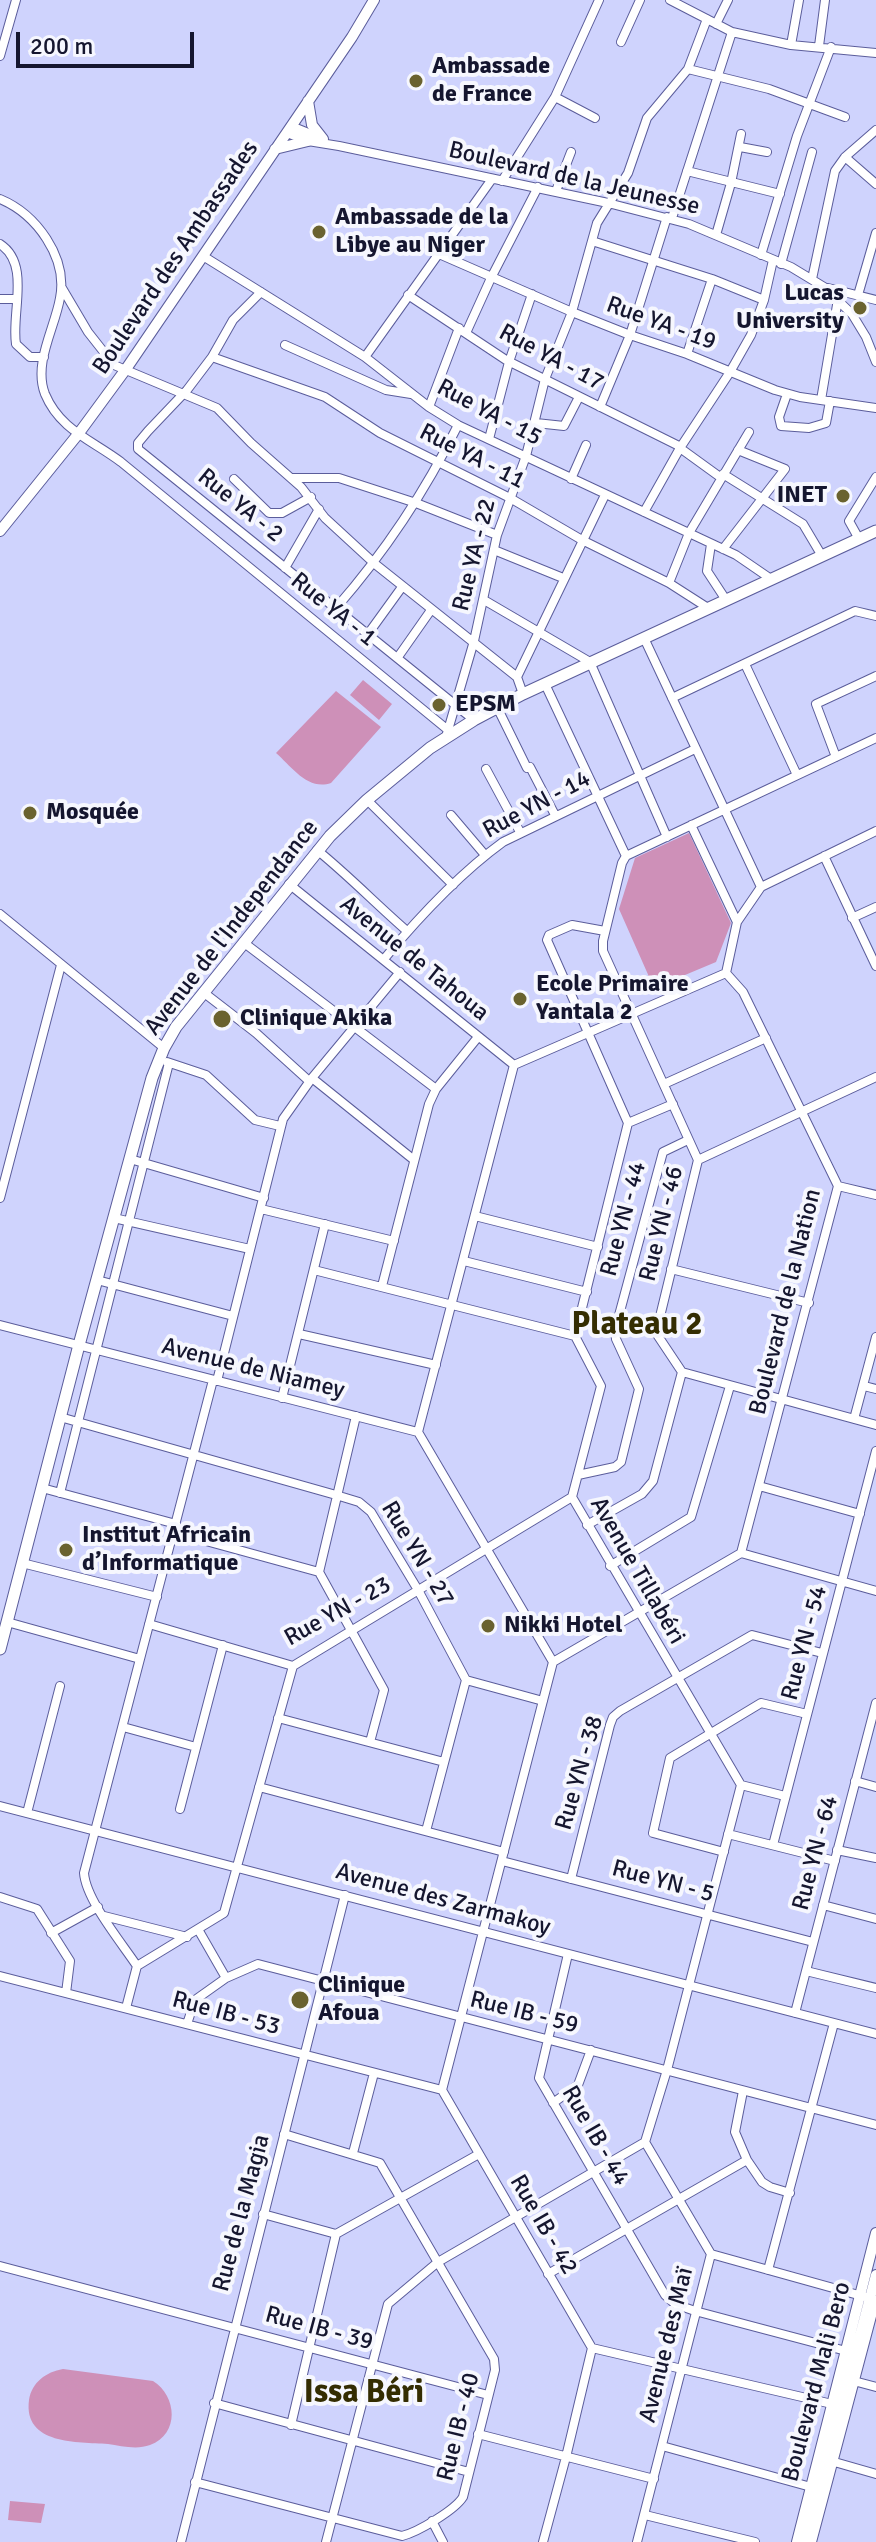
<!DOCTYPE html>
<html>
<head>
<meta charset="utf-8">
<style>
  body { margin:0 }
  #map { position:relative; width:876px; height:2542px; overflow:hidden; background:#cfd3fd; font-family:Signika,sans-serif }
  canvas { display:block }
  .scale { position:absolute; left:16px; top:32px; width:178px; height:36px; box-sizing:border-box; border:4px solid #15162f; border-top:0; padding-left:10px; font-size:24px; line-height:28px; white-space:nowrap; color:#15162f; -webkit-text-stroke:6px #f6f7fe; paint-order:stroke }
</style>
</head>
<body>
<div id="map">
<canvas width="876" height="2542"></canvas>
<div class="scale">200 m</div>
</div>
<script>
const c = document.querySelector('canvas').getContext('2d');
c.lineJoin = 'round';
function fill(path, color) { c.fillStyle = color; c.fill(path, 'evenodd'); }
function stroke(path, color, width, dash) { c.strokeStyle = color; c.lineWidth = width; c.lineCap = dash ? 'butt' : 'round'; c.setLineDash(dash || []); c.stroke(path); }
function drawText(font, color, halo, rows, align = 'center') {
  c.font = font + ' Signika,sans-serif'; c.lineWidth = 8; c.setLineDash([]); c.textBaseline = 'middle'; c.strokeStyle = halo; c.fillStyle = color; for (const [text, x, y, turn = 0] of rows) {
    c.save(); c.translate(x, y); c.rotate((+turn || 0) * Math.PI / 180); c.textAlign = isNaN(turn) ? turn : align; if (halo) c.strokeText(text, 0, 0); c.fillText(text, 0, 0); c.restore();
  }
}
fill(new Path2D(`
  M363 680 392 704 379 720 350 695Z
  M336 691 381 727 331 783C308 791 292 767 276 753Z
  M689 833 731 923 716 962 654 988 619 909 635 858Z
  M63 2369 153 2381C177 2396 180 2434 150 2445 137 2450 121 2446 108 2444 78 2442 23 2445 29 2400 32 2382 46 2372 63 2369Z
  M10 2501 45 2504 41 2523 8 2520Z`), '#ce90b8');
const minor = new Path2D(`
  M670 0 732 32 791 45 876 53
  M716 24 728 0
  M621 42 640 0
  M791 45 799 0
  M819 46 825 0
  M0 56 16 0
  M688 69 769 89 845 117
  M555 97 595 118
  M291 126 323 139
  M287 133 308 141 339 146 608 203 689 224 791 267 824 287 852 314 866 337 876 362
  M740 147 767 152
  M845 157 876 184
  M687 171 780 194
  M502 181 555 97 599 0
  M556 191 571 152
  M0 199C36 214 68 257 60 298 55 328 33 363 45 394 60 430 92 440 121 462L448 730
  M672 218 732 32
  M716 235 731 183 741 134
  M592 241 712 279 764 300
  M0 244C31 264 11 313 16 344L30 357H44
  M439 254 572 312 630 335 687 354 775 390 800 397 876 408
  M761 255 797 136 831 47
  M203 256 365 357 429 407 458 425 736 555 771 579
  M781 264 812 152
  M812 279 835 171 845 157 876 130
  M62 288 88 332 114 365 217 408 251 443 301 487 325 518 375 564 517 677 523 694
  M828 288 876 300
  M261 292 233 320 212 357 187 390 148 431 138 443V449L474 720
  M408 295 506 360 681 447
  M858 295 876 233
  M0 299H16
  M466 333 491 278 538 187
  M285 345 386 390 411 394
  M687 354 712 279
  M212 357 325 397 380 433 510 498 582 540 669 583 708 608
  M365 357 492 179
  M787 394 779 417 781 426 809 428 826 423 830 401
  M821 400 838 299
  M429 407 459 328
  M600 407 630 335 667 217
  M536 423 564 426 579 397
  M489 439 509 362 532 294
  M680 448 720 477
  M723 474 803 524 822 556
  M291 478H339L416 503 497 535
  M234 479 269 513H282L311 497
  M571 479 586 445
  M644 512 680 448 730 372 751 335 764 300 773 260
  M859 539 849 521 876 477
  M711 544 707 571 726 600
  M723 549 785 469 738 450
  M494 550 563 578
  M285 568 319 509
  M669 583 689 533 749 432
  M484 600 590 662 667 837
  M336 608C385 552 425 492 458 425
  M368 634 402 587
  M644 638 761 887
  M398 657 431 610
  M745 664 797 775
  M517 677 605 495
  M545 684 626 856
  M672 698 855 611 876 616
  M497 707 527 768
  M446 737 474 641 497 535 526 456 545 379 572 312 597 223 628 173 647 118 688 69 707 19
  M836 757 816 704 876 676
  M530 767 555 815
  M486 769 520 832
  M367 800 453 885
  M451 815 485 855
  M691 825 737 922
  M317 850C349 876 376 904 407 931
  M824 856 876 966
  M289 884 514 1065
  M0 914 164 1048
  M852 918 876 907
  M605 931 572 925 549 935 547 940 628 1123 575 1336 601 1386 572 1497 741 1785 667 2070 645 2142 711 2254 637 2542
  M243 942 436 1089
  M384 959C419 917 459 874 503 842L695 749
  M726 973 737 922 761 887 876 831
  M203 992 256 1033 309 1081
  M167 1062 206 1075 255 1120 280 1126
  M514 1065 418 1432 553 1662
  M514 1065 726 973
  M312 1078 414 1160
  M664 1084 766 1038
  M628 1123 673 1104
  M130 1159 264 1198
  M698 1160 876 1077
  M838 1186 876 1195
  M0 1198 61 965
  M261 1209 394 1241
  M475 1216 598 1247
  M114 1218 250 1249
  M464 1261 587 1292
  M671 1269 809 1303
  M314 1270 575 1336
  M97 1280 233 1316
  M382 1286 429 1104 436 1089 478 1037
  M0 1325 418 1432
  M616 1325 656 1333
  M299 1334 436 1365
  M682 1372 876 1425
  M217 1381 283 1119 312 1078 400 972
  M864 1386 876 1389
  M282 1398 325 1224
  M60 1417 336 1495 359 1502 371 1512 418 1590 466 1680 426 1831
  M854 1419 876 1337
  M578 1475 615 1467 621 1462 639 1389 616 1339 615 1330 663 1152 688 1140
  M759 1486 860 1514
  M42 1488 176 1524
  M60 1493 169 1063
  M587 1525 642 1494 653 1481 682 1372 656 1333 698 1160 603 951V941L622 863 626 856 876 738
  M173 1532 319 1572 384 1690 370 1742
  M741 1553 876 1591
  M22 1563 157 1597
  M610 1566 691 1517 730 1386
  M319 1572 356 1416
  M7 1622 140 1659
  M149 1624 293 1666 572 1497
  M553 1662 741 1553 838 1186 743 992 726 973
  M466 1680 543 1701
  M278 1718 444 1762
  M123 1727 196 1747
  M855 1781 876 1787
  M741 1785 785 1796
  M259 1787 504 1852
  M0 1806 876 2034
  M180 1809 223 1645
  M27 1813 60 1686
  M728 1834 835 1861
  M773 1845 876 1451
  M837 1850 876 1858
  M724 1852 653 1833 670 1758 761 1703 807 1714
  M502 1861 813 1942
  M571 1879 610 1725 613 1717 620 1711 752 1635 822 1653
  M0 1897 37 1909 70 1961 66 1993
  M823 1905 876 1919
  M104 1916 187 1937
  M199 1931 226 1978
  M51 1933 98 1907
  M568 1954 539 2078 665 2295 675 2304 695 2311 846 2351
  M137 1966 224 1913 293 1666
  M806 1971 876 1988
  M0 1976 442 2090
  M126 2008 137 1966C121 1942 86 1900 84 1873L213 1380
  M795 2013 876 1703
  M187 2024 195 2000 226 1978 258 1964 876 2125
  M743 2091 735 2132 747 2160 762 2182 770 2187 790 2193
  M553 2103 578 2085 591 2050
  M353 2153 374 2073
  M263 2214 336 2234 479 2154
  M711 2254 876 2300
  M0 2266 488 2395
  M768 2270 834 2023
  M548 2274 747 2160
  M592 2348 832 2404
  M850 2380 876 2387
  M214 2403 469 2472
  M291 2425 336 2234
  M478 2434 654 2479
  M662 2446 811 2487
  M831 2461 876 2474
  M195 2482 402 2536C418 2532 455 2510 463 2497L495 2370 494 2359 380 2163 284 2134
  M645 2515 755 2542
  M432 2521 443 2542
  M181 2542 345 1895
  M326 2542 388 2304 438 2262 645 2142
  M543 2542 566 2457 592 2348 442 2090 553 1662
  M812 2542 876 2301`);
const major = new Path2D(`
  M308 101 312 125 323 139
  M275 149 308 141
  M0 531 79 433 126 369 352 37 374 0
  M797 2542 876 2233
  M806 2542 876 2275`);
const highway = new Path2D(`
  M0 1649 79 1345 152 1078 164 1048 176 1027 330 836 367 800 430 748 474 720 523 694 876 531`);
stroke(minor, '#5b5d9b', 10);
stroke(major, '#5b5d9b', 12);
stroke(highway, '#5b5d9b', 13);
stroke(minor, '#fff', 8);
stroke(major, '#fff', 10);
stroke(highway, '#fff', 11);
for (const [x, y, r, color] of [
  [416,81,8,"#6a622f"],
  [319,232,8,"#6a622f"],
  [860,308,8,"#6a622f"],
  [843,496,8,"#6a622f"],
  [439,705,8,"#6a622f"],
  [30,813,8,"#6a622f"],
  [520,999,8,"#6a622f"],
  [222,1019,10,"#6a622f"],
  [66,1550,8,"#6a622f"],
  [488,1626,8,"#6a622f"],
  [300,2000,10,"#6a622f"]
]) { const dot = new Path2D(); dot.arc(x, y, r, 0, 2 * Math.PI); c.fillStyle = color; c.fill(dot); stroke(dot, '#f6f7fe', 3); }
drawText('bold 24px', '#15162f', '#f6f7fe', [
  ["Ambassade",432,67],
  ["de France",432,95],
  ["Ambassade de la",335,218],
  ["Libye au Niger",335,246],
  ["Lucas",844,294,"right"],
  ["University",844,322,"right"],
  ["INET",827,496,"right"],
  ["EPSM",455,705],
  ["Mosquée",46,813],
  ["Ecole Primaire",536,985],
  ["Yantala 2",536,1013],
  ["Clinique Akika",240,1019],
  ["Institut Africain",82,1536],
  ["d’Informatique",82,1564],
  ["Nikki Hotel",504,1626],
  ["Clinique",318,1986],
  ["Afoua",318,2014]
], 'left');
drawText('24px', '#15162f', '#f6f7fe', [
  ["Boulevard de la Jeunesse",574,179,13],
  ["Boulevard des Ambassades",176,258,-56],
  ["Rue YA - 19",661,324,20],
  ["Rue YA - 17",551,358,28],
  ["Rue YA - 15",489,413,28],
  ["Rue YA - 11",472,457,27],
  ["Rue YA - 2",240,506,39],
  ["Rue YA - 22",475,555,-76],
  ["Rue YA - 1",333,610,39],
  ["Rue YN - 14",537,805,-28],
  ["Avenue de l'Independance",232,928,-52],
  ["Avenue de Tahoua",414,959,39],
  ["Rue YN - 44",624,1219,-75],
  ["Rue YN - 46",662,1224,-76],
  ["Boulevard de la Nation",786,1302,-76],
  ["Avenue de Niamey",253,1369,14],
  ["Rue YN - 27",417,1554,59],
  ["Avenue Tillabéri",637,1571,60],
  ["Rue YN - 23",338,1612,-29],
  ["Rue YN - 54",805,1643,-75],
  ["Rue YN - 38",580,1773,-74],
  ["Rue YN - 64",816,1853,-75],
  ["Rue YN - 5",663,1882,15],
  ["Avenue des Zarmakoy",443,1900,15],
  ["Rue IB - 59",524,2013,14],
  ["Rue IB - 53",226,2014,15],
  ["Rue IB - 44",595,2136,60],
  ["Rue de la Magia",242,2213,-75],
  ["Rue IB - 42",543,2225,60],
  ["Rue IB - 39",319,2329,15],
  ["Avenue des Maï",667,2345,-76],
  ["Boulevard Mali Bero",817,2382,-75],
  ["Rue IB - 40",459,2427,-76]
]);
drawText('bold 32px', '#342d02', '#f6f7fe', [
  ["Plateau 2",637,1326],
  ["Issa Béri",364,2394]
]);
</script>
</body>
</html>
